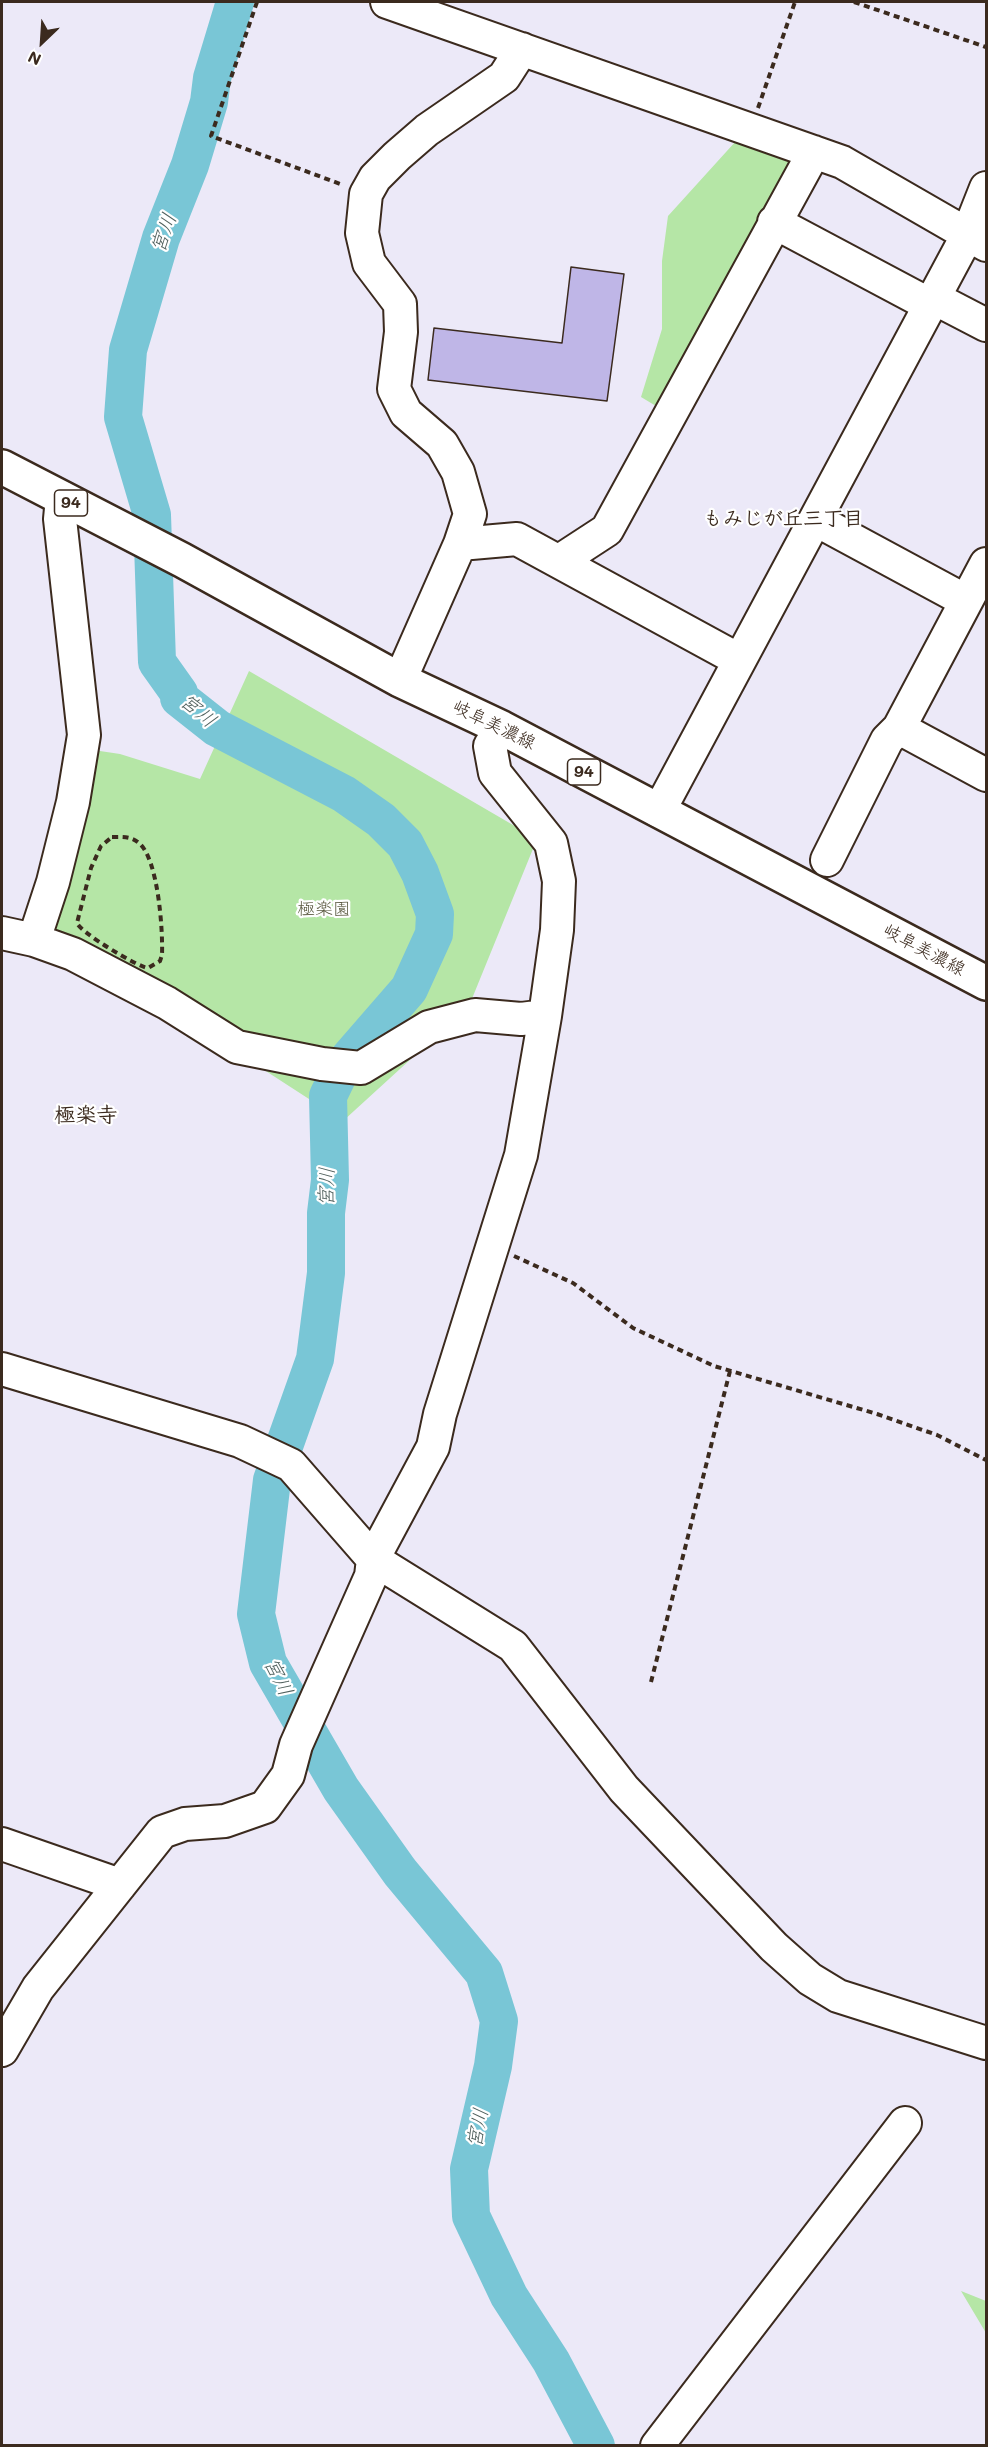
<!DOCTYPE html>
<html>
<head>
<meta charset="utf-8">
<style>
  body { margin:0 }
  #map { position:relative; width:988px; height:2447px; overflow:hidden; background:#ece9f8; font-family:Mali,sans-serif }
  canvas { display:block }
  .frame { position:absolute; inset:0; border:3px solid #3b2a1e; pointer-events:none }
  .north { position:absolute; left:12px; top:12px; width:60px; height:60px; -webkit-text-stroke:4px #fff; paint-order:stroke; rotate:205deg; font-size:16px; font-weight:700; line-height:24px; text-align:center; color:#3b2a1e }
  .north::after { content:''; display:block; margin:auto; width:21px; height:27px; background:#3b2a1e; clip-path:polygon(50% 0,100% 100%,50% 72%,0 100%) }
</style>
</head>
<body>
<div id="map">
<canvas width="988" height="2447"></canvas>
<div class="frame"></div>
<div class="north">N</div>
</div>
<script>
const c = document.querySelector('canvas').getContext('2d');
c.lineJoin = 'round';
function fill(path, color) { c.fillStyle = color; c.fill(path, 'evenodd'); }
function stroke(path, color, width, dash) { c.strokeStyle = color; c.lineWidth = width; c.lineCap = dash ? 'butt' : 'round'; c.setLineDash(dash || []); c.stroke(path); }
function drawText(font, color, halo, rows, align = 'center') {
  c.font = font + ' Mali,"Klee One",sans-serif'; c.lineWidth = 4.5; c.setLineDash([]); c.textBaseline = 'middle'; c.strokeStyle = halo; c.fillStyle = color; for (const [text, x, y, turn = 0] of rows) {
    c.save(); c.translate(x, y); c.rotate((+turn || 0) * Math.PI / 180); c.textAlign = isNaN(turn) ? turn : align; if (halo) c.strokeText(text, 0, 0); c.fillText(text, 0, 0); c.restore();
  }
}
fill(new Path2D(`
  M736 141 792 160 661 409 641 397 662 329V261L668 216Z
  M249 671 537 839 469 1006 343 1121 136 987 67 952 42 917 80 748 120 754 200 779Z
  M961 2291 986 2301V2333Z`), '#b5e6a6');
stroke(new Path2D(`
  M235 2 212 78 209 102 190 165 161 238 128 350 123 417 152 515 157 662 179 693V698L217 728 344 794 381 820 405 844 420 873 435 914 434 934 409 989 343 1065 328 1096 330 1180 326 1213V1273L315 1359 272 1480 256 1614 268 1663 341 1789 400 1872 484 1973 499 2021 493 2066 469 2169 471 2216 509 2296 551 2361 596 2446`), '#79c6d6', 38);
const building = new Path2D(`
  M571 267 624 274 607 401 428 380 434 328 562 343Z`);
fill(building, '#bfb6e7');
stroke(building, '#3b2a1e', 1.5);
const minor = new Path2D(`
  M387 2 842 162 986 245
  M774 222 930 305
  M934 298 986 325
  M816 520 966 601
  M460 544 517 539 739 660
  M561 560 607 530 814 152
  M400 680 460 544 470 514 458 472 442 444 406 413 394 389 401 332 400 304 369 263 362 233 366 194 375 178 397 156 427 130 504 77 522 49
  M899 728 986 775
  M659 811 967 236 986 188
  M827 860 887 740 899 728 986 564
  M2 933 34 940 73 954 167 1003 237 1047 322 1064 361 1068 429 1027 475 1015 521 1019 545 1016
  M34 940 53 882 73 802 84 735 60 519 62 498
  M2 1369 240 1441 291 1465 373 1559 513 1646 624 1789 774 1947 810 1979 838 1996 986 2043
  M2 1844 120 1885
  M2 2050 38 1988 162 1832 185 1824 225 1821 265 1807 288 1775 296 1745 371 1576 373 1559 433 1447 440 1414 521 1155 545 1016 557 930 559 881 551 843 495 773 490 746 502 728
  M657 2446 905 2123`);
const major = new Path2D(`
  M2 467 182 560 400 680 502 728 986 983`);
stroke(minor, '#3b2a1e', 36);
stroke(major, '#3b2a1e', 38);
stroke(new Path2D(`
  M257 2 211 136 343 185
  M854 2 986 47
  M758 108 795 2
  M112 837C122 837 131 836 139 843 158 859 163 929 162 955L160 961 148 968C138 967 81 933 77 923L91 868 101 846Z
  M514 1256 573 1283 633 1328 714 1366 877 1414 937 1435 986 1460
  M651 1682 730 1371`), '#3b2a1e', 4, [6, 4.5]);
stroke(minor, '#fff', 32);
stroke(major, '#fff', 33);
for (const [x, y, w] of [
  [71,503,33],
  [584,772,33]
]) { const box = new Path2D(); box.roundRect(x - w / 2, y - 13, w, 26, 4.5); c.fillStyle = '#fff'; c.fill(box); stroke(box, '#3b2a1e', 1.5); }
drawText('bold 16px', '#3b2a1e', null, [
  ["94",71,503],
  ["94",584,772]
]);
drawText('18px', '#3b2a1e', '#fff', [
  ["岐阜美濃線",494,725,26],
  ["岐阜美濃線",924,950,28]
]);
drawText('18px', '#5a5940', '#fff', [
  ["極楽園",324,909]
]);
drawText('italic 20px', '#51615e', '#fff', [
  ["宮川",164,233,-70],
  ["宮川",198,711,40],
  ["宮川",327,1187,-89],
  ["宮川",278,1677,64],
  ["宮川",478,2128,-79]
]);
drawText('bold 20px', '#3b2a1e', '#fff', [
  ["もみじが丘三丁目",783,519]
]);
drawText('bold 21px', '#3b2a1e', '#fff', [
  ["極楽寺",86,1116]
]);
</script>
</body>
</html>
